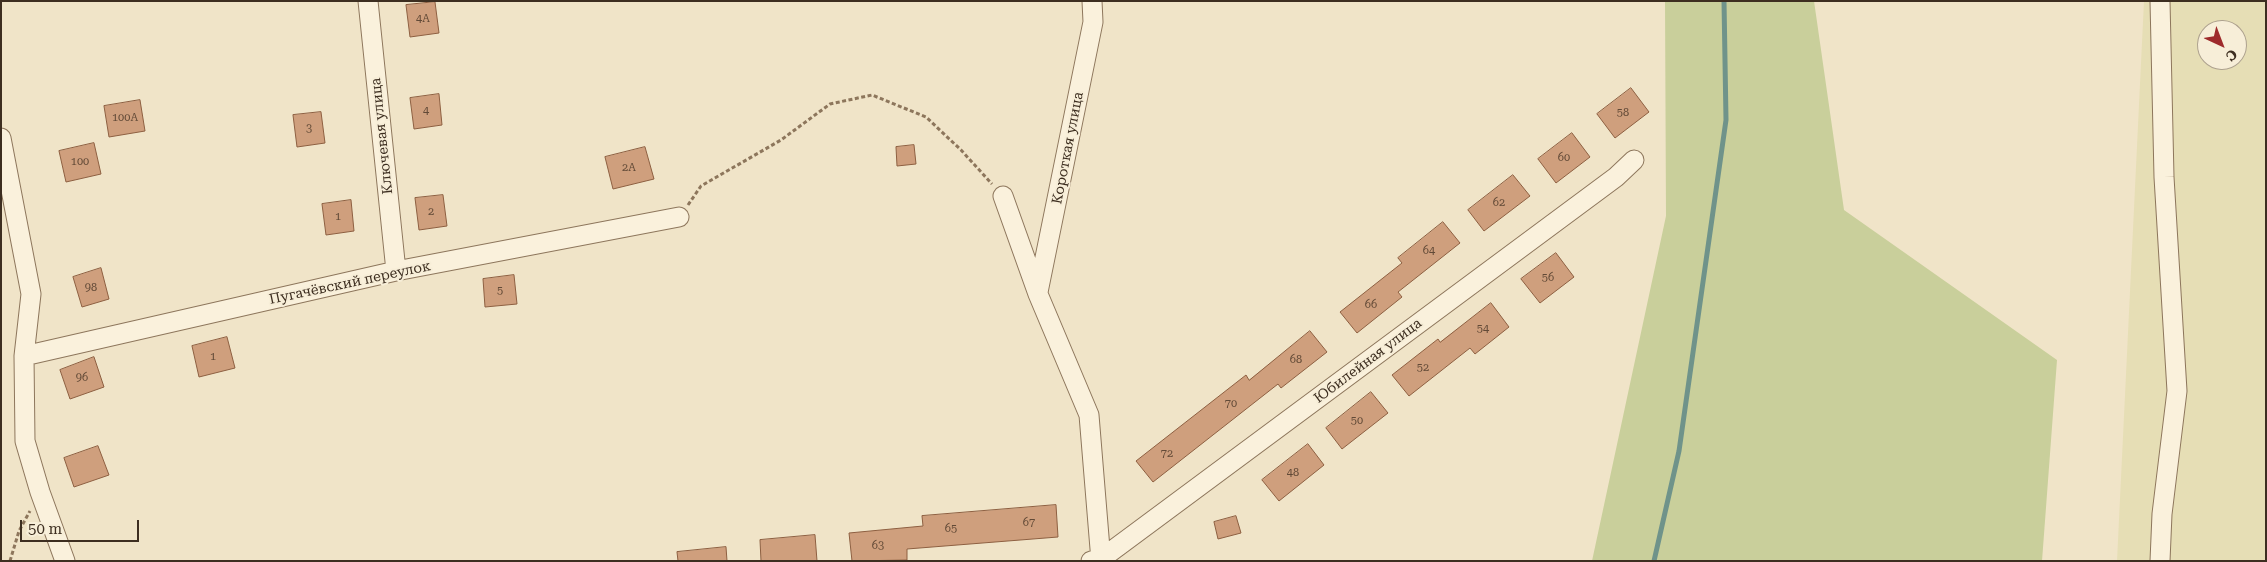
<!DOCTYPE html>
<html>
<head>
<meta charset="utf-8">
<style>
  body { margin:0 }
  #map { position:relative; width:2267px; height:562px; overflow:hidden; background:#f0e4c8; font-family:"Roboto Serif",serif }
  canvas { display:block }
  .frame { position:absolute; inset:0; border:2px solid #3d2e20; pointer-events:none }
  .north { position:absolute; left:2197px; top:20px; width:50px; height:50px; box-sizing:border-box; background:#f7eed8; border:1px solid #ada18e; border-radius:50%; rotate:137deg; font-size:14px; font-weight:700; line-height:20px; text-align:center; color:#3d2e20 }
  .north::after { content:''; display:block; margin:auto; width:18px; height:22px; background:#9e2a2b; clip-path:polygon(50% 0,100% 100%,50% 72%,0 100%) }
  .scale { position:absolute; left:20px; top:520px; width:119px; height:22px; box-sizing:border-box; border:2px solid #3d2e20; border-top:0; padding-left:6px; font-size:15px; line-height:18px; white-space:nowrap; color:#3d2e20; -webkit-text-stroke:4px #f7eed8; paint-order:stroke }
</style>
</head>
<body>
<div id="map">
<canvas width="2267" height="562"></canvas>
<div class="frame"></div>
<div class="north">С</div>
<div class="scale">50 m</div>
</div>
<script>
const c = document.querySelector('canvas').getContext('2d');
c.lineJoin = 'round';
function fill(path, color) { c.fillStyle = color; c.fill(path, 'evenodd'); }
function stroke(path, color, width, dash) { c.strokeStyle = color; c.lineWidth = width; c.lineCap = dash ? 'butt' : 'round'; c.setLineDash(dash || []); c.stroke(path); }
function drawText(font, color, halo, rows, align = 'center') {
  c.font = font + ' "Roboto Serif",serif'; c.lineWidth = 4; c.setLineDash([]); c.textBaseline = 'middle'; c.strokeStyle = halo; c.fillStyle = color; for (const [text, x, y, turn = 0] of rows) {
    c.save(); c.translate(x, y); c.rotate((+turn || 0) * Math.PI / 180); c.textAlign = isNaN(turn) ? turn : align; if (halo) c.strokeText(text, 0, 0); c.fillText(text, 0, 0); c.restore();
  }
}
fill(new Path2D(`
  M2144 1H2266V561H2117ZM2207 30H2237V60H2207Z`), '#e6deb5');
fill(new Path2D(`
  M1665 1H1814L1844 210 2057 360 2042 561H1592L1666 216Z`), '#c9cf9b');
stroke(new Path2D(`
  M1654 561 1679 451 1726 120 1724 1`), '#6f938a', 5);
const building = new Path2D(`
  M435 2 439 33 410 37 406 5Z
  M1631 88 1649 112 1615 138 1597 114Z
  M439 94 442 125 414 129 410 98Z
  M140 100 145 131 109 137 104 106Z
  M321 112 325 143 297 147 293 115Z
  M1572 133 1590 157 1556 183 1538 159Z
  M94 143 101 174 66 182 59 151Z
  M914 145 916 164 897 166 896 147Z
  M645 147 654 179 613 189 605 157Z
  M1513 175 1530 196 1484 231 1468 210Z
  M443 195 447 226 419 230 415 198Z
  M351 200 354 231 326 235 322 204Z
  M1443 222 1460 243 1398 292 1402 297 1357 333 1340 312 1402 263 1398 258Z
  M1556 253 1574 277 1540 303 1521 279Z
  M101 268 109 299 82 307 73 277Z
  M514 275 517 304 485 307 483 279Z
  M1491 303 1509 327 1475 354 1470 348 1409 396 1392 375 1438 339 1440 342Z
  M1310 331 1327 352 1281 388 1278 384 1153 482 1136 461 1246 375 1249 380Z
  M227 337 235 368 199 377 192 346Z
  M94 357 104 387 70 399 60 370Z
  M1371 392 1388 413 1342 449 1326 428Z
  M1308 444 1324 465 1279 501 1262 480Z
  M98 446 109 475 74 487 64 458Z
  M1056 505 1058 537 907 549V560L852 561 849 533 923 526 922 516Z
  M1236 516 1241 533 1218 539 1214 522Z
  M815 535 817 561H761L760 540Z
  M726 547 727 561H678L677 552Z`);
fill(building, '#cf9f7d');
stroke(building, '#8d5f41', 1);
const minor = new Path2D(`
  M368 1 396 271
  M1 138 31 294 24 356 25 441 40 492 65 561
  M1003 196 1038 294 1089 415 1101 561
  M1038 292 1093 22 1092 1
  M24 356 396 271 679 217
  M1091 561 1101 559 1616 177 1634 160
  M2160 561 2162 514 2177 391 2164 177 2160 1`);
stroke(minor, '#8d765c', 21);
stroke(new Path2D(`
  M688 205 701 186 781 140 830 104 872 95 926 117 961 150 992 184
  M10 561 19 531 30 511`), '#8d765c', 3, [4, 2.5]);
stroke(minor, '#faf1dc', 19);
drawText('11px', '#624a37', null, [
  ["4А",423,19],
  ["4",426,111],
  ["58",1623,113],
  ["100А",125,118],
  ["3",309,129],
  ["60",1564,158],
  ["100",80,162],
  ["2А",629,168],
  ["62",1499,203],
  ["2",431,212],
  ["1",338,217],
  ["64",1429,251],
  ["56",1548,278],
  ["98",91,288],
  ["5",500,291],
  ["66",1371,305],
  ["54",1483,329],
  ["1",213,357],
  ["68",1296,360],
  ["52",1423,368],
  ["96",82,378],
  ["70",1231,404],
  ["50",1357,421],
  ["72",1167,454],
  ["48",1293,473],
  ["67",1029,523],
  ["65",951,529],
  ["63",878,546]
]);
drawText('14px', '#3d2e20', '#f7eed8', [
  ["Ключевая улица",382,136,-96],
  ["Короткая улица",1068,148,-79],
  ["Пугачёвский переулок",350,283,-12],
  ["Юбилейная улица",1368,361,-37]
]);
</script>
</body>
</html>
